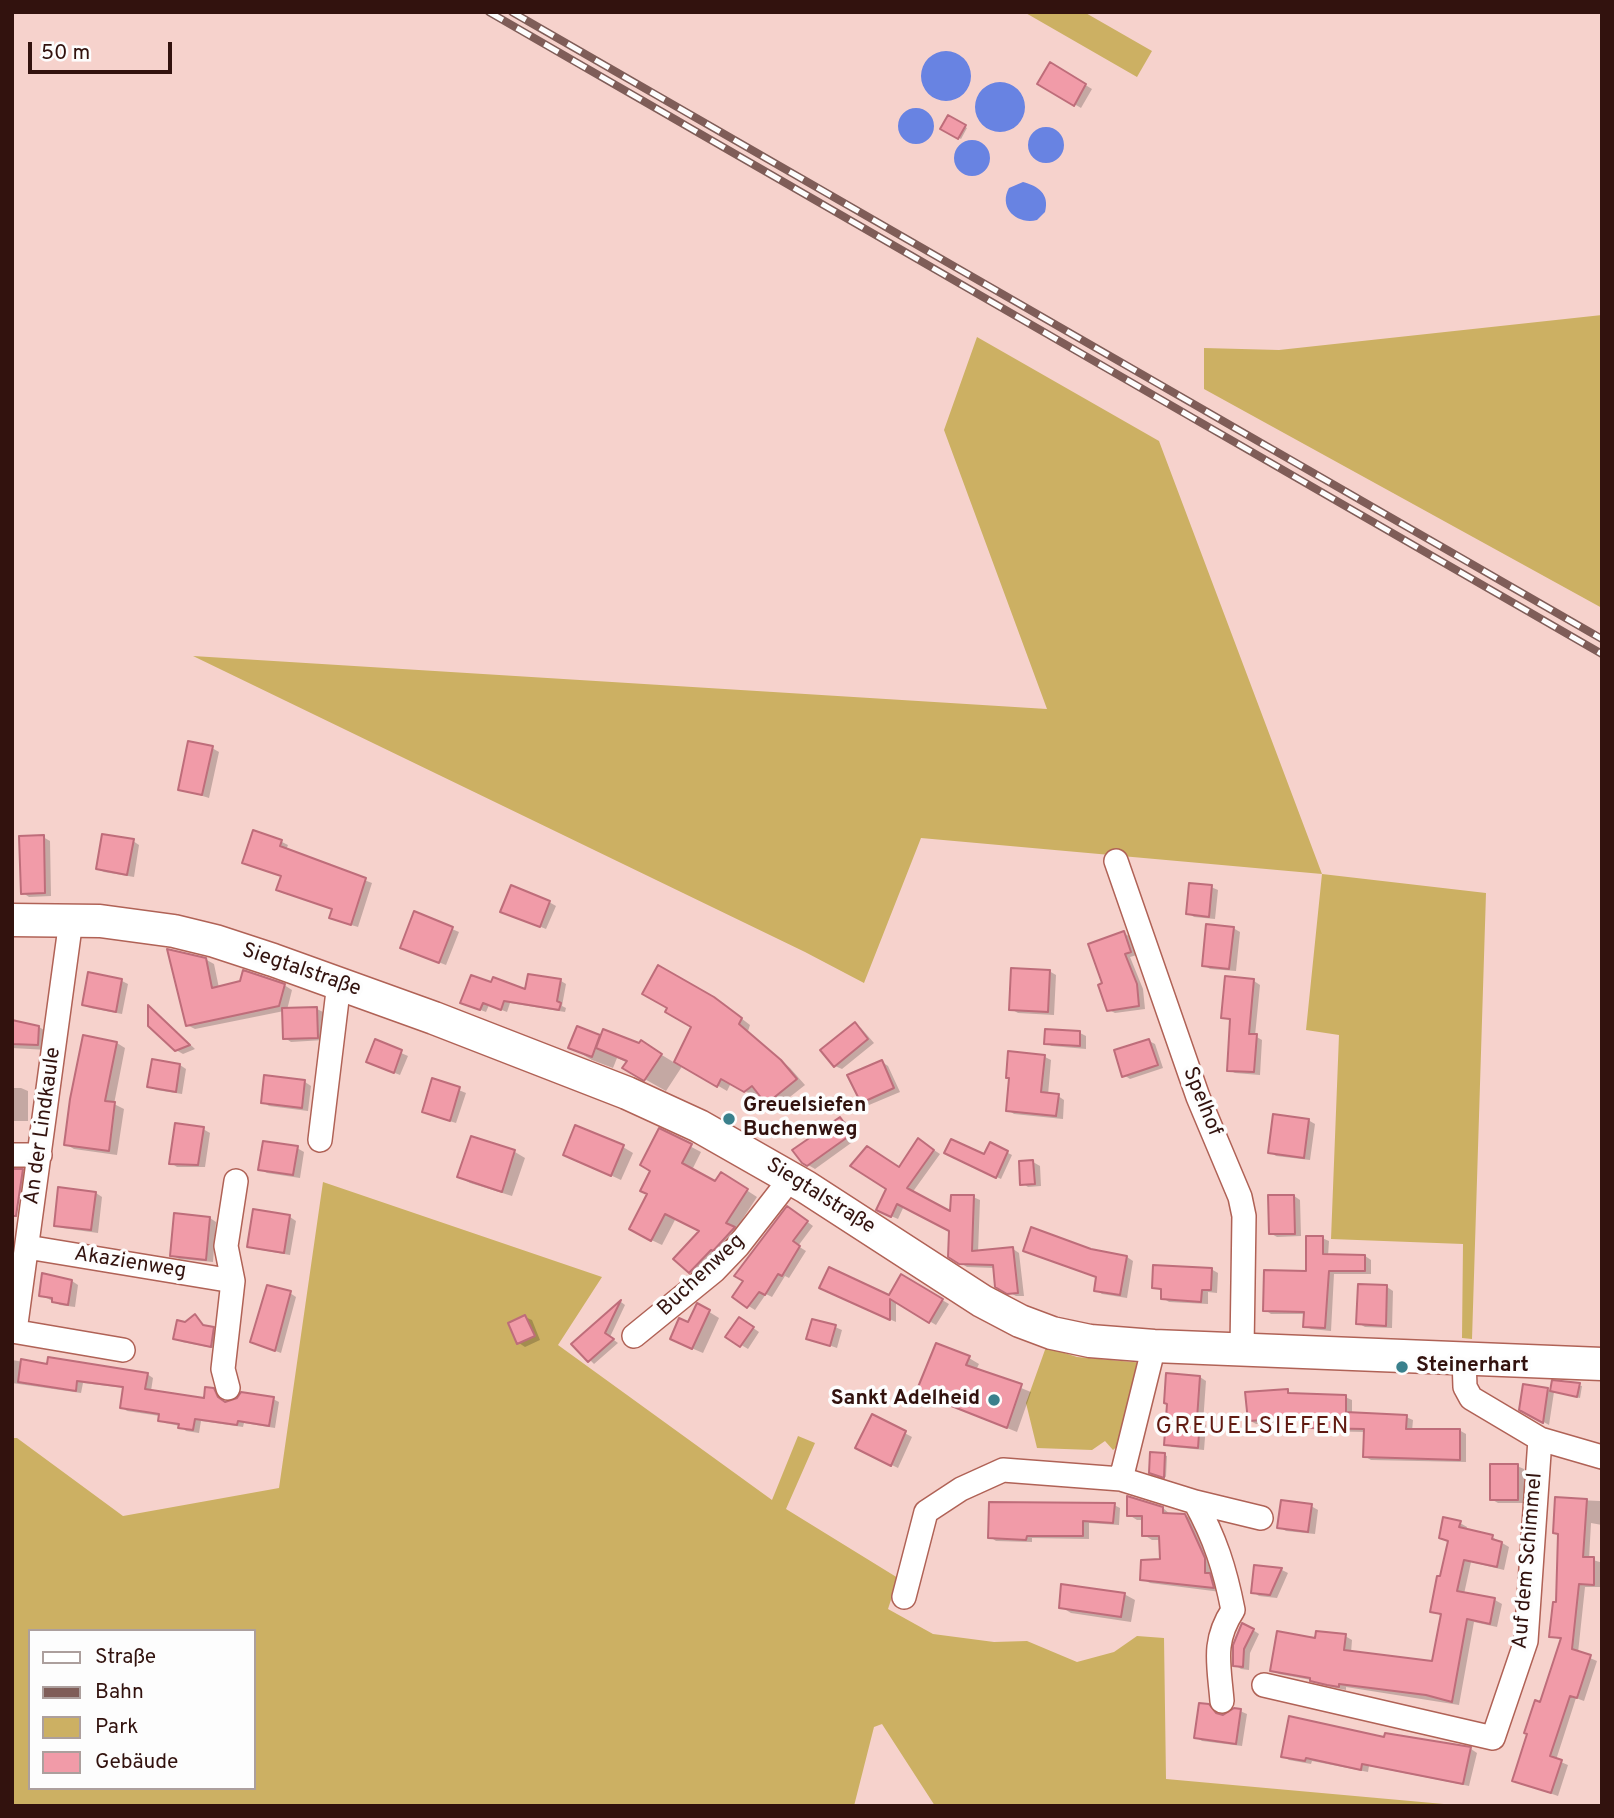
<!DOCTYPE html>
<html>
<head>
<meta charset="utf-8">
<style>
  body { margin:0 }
  #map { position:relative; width:1614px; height:1818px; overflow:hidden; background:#f6d2cc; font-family:Overpass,sans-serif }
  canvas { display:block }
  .frame { position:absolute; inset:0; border:14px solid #32120e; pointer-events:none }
  .legend { position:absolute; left:28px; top:1629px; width:228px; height:161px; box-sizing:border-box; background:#fdfdfd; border:2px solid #ac9f9d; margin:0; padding:9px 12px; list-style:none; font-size:21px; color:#32120e }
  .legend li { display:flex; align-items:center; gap:14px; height:35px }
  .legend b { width:35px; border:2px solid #ac9f9d }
  .scale { position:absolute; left:28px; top:42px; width:144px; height:32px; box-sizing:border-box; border:4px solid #32120e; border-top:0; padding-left:9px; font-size:21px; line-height:24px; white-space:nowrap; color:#32120e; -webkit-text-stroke:5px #fdfdfd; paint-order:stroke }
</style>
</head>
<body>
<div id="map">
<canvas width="1614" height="1818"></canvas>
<div class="frame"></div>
<ul class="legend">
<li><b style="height:9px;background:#fff"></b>Straße</li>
<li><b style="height:9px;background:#7f5d58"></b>Bahn</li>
<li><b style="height:19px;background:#ccb063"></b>Park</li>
<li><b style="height:19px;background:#f19ba8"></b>Gebäude</li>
</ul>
<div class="scale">50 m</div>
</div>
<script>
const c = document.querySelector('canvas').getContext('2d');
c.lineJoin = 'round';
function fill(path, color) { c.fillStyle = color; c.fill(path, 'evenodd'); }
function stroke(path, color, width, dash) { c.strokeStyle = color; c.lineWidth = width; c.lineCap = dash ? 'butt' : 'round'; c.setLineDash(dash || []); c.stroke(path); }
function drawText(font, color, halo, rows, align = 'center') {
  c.font = font + ' Overpass,sans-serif'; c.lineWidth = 7; c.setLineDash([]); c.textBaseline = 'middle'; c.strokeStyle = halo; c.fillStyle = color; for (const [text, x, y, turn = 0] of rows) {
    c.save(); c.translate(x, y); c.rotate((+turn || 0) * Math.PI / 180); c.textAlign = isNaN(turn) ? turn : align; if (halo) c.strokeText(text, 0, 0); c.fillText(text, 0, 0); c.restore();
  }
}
fill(new Path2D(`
  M1024 12H1084L1152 51 1137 77Z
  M1602 315V608L1204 389V348L1279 350Z
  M977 337 1159 441 1322 874 1486 893 1472 1339 1462 1338 1463 1244 1331 1239 1339 1035 1306 1030 1322 874 921 838 864 983 805 952 193 656 1047 709 944 430Z
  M323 1182 602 1277 558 1345 772 1500 798 1436 815 1443 786 1509 898 1578 888 1609 933 1634 994 1642 1027 1641 1077 1662 1114 1652 1137 1636 1164 1638 1166 1779 1466 1806H935L882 1724 874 1727 854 1806H12V1438H17L123 1516 279 1488ZM30 1631H254V1788H30Z
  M1046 1347 1077 1357 1144 1363 1127 1438 1113 1450 1105 1441 1092 1450 1037 1448 1026 1403Z`), '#ccb063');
fill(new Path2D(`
  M921 76a25 25 0 1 1 50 0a25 25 0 1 1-50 0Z
  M975 107a25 25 0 1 1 50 0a25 25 0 1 1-50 0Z
  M898 126a18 18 0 1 1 36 0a18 18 0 1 1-36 0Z
  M1028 145a18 18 0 1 1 36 0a18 18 0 1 1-36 0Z
  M954 158a18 18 0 1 1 36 0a18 18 0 1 1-36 0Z
  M1023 182C1038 186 1050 194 1045 212L1037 220C1017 225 998 208 1009 188Z`), '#6883e2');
fill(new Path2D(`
  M1051 64 1092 89 1081 108 1039 83Z
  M949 117 967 128 961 139 942 128Z
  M212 748 219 752 209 798 180 789Z
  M254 833 282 842 288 845 286 850 372 883 358 927 338 921 334 909 285 893 278 890 283 876 244 862Z
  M43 837 50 841 51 896 29 897 23 893Z
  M133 841 139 845 134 877 104 872 98 869Z
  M1211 887 1218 890 1215 919 1194 917 1188 913Z
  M549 902 556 906 546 929 509 914Z
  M1233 928 1240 932 1236 971 1210 969 1204 965Z
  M452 929 459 932 446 965 402 948Z
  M1124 933 1130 937 1137 955 1130 957 1143 989 1145 1009 1115 1013 1109 1010 1104 984Z
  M205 959 214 964 219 988 284 985 292 990 287 1010 317 1009 323 1012 324 1040 291 1042 285 1038 284 1011 195 1029 187 1025Z
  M1049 971 1056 975 1054 1015 1018 1013 1011 1009Z
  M122 981 128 984 122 1014 90 1008 84 1005Z
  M561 981 566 984 562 1006 566 1008 565 1012 510 1003 507 1012 489 1005 486 1012 468 1005Z
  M1254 981 1260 985 1255 1036 1262 1040 1260 1075 1235 1073 1229 1070 1232 1021 1223 1017Z
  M724 1005 750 1025 748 1031 790 1068 805 1085 776 1108 767 1102 759 1092 754 1096 731 1083 727 1091 683 1065 666 1091 625 1068 628 1063 617 1058 613 1068 592 1060 570 1047 599 1037 640 1046 642 1043 675 1063 693 1027Z
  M150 1008 155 1011 195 1049 183 1054 176 1050Z
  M12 1022 39 1027 49 1033 48 1050 12 1048Z
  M855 1024 861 1028 874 1043 842 1069 835 1066Z
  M1080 1033 1086 1036V1049L1052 1046 1045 1043Z
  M1149 1041 1155 1044 1163 1068 1130 1079 1124 1075Z
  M376 1042 408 1056 400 1075 375 1065Z
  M117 1043 125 1048 114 1104 124 1109 117 1155 74 1149 65 1144Z
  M1045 1057 1051 1060 1048 1095 1058 1096 1064 1100 1063 1119 1014 1114 1008 1110Z
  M882 1062 888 1066 900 1092 869 1105 863 1101Z
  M180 1065 186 1069 182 1094 156 1090 149 1086Z
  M434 1080 466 1093 456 1123 430 1115Z
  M305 1082 311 1086 308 1111 269 1106 263 1102Z
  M12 1088H21L28 1091V1121H12Z
  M840 1119 846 1122 858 1138 815 1169 803 1162Z
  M1308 1120 1315 1124 1310 1160 1276 1156 1270 1152Z
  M203 1129 210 1133 205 1167H177L171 1163Z
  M659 1130 701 1152 692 1170 716 1183 731 1180 757 1197 736 1229 744 1234 700 1278 690 1272 701 1231 676 1218 662 1245 641 1235Z
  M472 1138 515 1152 525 1158 512 1196 470 1183 459 1177Z
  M925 1144 940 1154 912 1193 952 1213 973 1197 980 1200 978 1253 1013 1249 1019 1253 1024 1296H1016L997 1286 995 1268 967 1267 949 1256 951 1230 904 1206 898 1219 884 1213 899 1169Z
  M990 1144 1012 1155 1001 1179 951 1155 984 1157Z
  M623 1147 633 1153 621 1180 565 1154Z
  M297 1148 304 1152 300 1178 267 1173 260 1169Z
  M1033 1162 1040 1166 1041 1186 1028 1187 1022 1183Z
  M22 1171 29 1174 26 1199 16 1198Z
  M96 1193 102 1197 98 1233 62 1228 55 1225Z
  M1294 1196 1300 1200 1301 1236 1277 1237 1270 1233Z
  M255 1211 290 1217 296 1221 290 1255 255 1249 249 1246Z
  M794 1212 813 1226 798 1246 806 1251 789 1278 785 1276 772 1297 766 1294 755 1310 734 1297Z
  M210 1218 216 1222 213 1262 179 1259 172 1255Z
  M1322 1238 1329 1241 1328 1256H1365L1371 1260V1274H1334L1331 1331 1311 1329 1305 1326 1306 1314H1271L1265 1310 1307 1273Z
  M1091 1251 1127 1257 1133 1261 1127 1298 1102 1294 1096 1290 1098 1277Z
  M1211 1269 1218 1273 1217 1293 1208 1292V1304L1169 1302 1163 1298V1291L1153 1287Z
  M902 1277 949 1304 936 1325 896 1301V1322L828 1291 890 1297Z
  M72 1281 78 1285 75 1307 60 1305 41 1295Z
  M1359 1286 1387 1287 1393 1291 1392 1328 1365 1327 1358 1323Z
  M290 1293 296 1297 281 1353 252 1342Z
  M621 1302 625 1305 610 1337 618 1343 594 1364 574 1344Z
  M698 1305 719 1318 703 1353 682 1344Z
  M195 1316 207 1327 220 1332 218 1349 182 1342 175 1338 185 1324Z
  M525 1317 532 1320 540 1340 525 1347 519 1343Z
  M740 1319 759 1332 748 1349 728 1337Z
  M835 1327 842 1330 837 1348 809 1338Z
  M969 1358 979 1364 976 1370 1031 1392 1017 1432 918 1392Z
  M12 1360 48 1366 147 1374 153 1378 151 1391 205 1400 213 1390 219 1393 223 1403 273 1399 279 1402 275 1428 244 1423 243 1427 201 1421 199 1433 186 1431 180 1426 165 1423 160 1420V1416L127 1411 121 1407 124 1388 83 1383 81 1393 12 1383Z
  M1168 1374 1200 1377 1206 1381 1203 1423 1206 1425 1204 1450 1172 1447 1166 1444 1169 1404Z
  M1553 1382 1582 1386 1580 1398 1554 1392 1549 1425 1521 1409 1548 1390 1551 1392Z
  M1287 1391 1294 1394 1345 1397 1352 1400V1414L1406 1417 1413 1420 1412 1431 1459 1430 1466 1434V1462L1371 1460 1364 1456 1366 1432 1317 1431 1310 1427V1420L1256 1424 1249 1420Z
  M873 1416 912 1437 898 1468 863 1451Z
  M1164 1455 1167 1456 1166 1477 1154 1474Z
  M1517 1466 1524 1469V1503H1498L1491 1499Z
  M1600 1498 1602 1525 1591 1523 1589 1559 1600 1562V1587H1585L1578 1653 1597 1661 1584 1701 1576 1698 1556 1760 1568 1765 1558 1796 1521 1783 1541 1704 1562 1640 1551 1636 1558 1604 1559 1535 1555 1532 1557 1499 1600 1501Z
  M1114 1505 1120 1508 1119 1525 1089 1523V1539L1032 1538V1542L996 1541 990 1537Z
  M1311 1506 1318 1510 1315 1534 1286 1531 1279 1527Z
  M1163 1508 1171 1515H1185L1193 1520 1213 1564 1212 1577 1218 1580 1221 1592 1150 1583 1142 1579 1162 1561 1161 1540H1152L1144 1535V1520H1137L1129 1515Z
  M1460 1523 1467 1527 1466 1531 1492 1537 1509 1547 1504 1570 1471 1562 1464 1594 1495 1600 1502 1604 1497 1627 1474 1622 1459 1705 1346 1687V1690L1336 1688 1319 1684 1311 1680 1279 1674 1272 1670 1317 1640 1345 1636 1352 1640 1351 1653 1433 1663 1442 1616 1432 1611 1449 1542 1441 1537Z
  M1256 1567 1282 1570 1288 1573 1277 1598 1259 1596 1253 1592Z
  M1124 1594 1135 1600 1131 1622 1071 1613 1061 1607Z
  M1253 1630 1259 1634 1250 1653 1249 1670 1241 1669 1235 1665Z
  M1208 1706 1220 1716 1240 1711 1247 1714 1242 1746 1202 1741 1196 1737Z
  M1386 1735 1471 1749 1477 1753 1469 1786 1369 1766 1368 1772 1312 1761 1311 1764 1289 1760 1283 1756 1386 1739Z`), '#0003');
const building = new Path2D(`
  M1050 62 1086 84 1074 106 1037 84Z
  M948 115 966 125 958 139 940 129Z
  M188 741 213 746 202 795 178 790Z
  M253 830 282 840 280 846 366 878 351 925 329 918 332 909 276 890 281 876 242 863Z
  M102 834 134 839 127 875 96 869Z
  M44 835 45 893 21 894 19 836Z
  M1189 883 1212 885 1209 917 1186 914Z
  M511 885 550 901 540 927 500 912Z
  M414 911 453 927 439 963 400 948Z
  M1206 924 1234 927 1229 969 1202 966Z
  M1124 931 1131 952 1125 954 1137 984 1139 1006 1107 1011 1098 985 1102 983 1088 944Z
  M167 949 206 958 212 988 240 981 243 970 285 984 279 1006 186 1026Z
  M658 965 714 997 742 1018 739 1024 781 1060 797 1079 766 1104 752 1086 744 1092 721 1079 717 1087 674 1062 691 1027 665 1012 667 1008 642 994Z
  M1011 968 1050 970 1048 1012 1009 1010Z
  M88 972 122 979 116 1012 82 1005Z
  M528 974 561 979 557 1001 561 1003 559 1010 504 1001 501 1010 483 1003 480 1010 460 1003 471 975 491 982 493 977 525 989Z
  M1225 976 1254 979 1249 1034H1257L1254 1072 1227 1071 1230 1019 1221 1018Z
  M148 1005 190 1045 175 1051 148 1026Z
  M317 1007 318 1038 283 1039 282 1008Z
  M12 1020 39 1026 38 1045 12 1044Z
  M855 1022 868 1039 834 1067 820 1050Z
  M577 1026 600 1035 592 1057 568 1048Z
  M603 1029 639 1043 641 1040 662 1054 644 1081 622 1068 627 1061 596 1048Z
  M1045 1029 1080 1031V1046L1044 1044Z
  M83 1035 117 1042 105 1101 115 1102 109 1151 64 1145 70 1099Z
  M375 1039 402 1050 394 1073 366 1062Z
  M1149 1039 1158 1065 1122 1077 1114 1050Z
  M1008 1051 1045 1055 1041 1092 1059 1094 1056 1116 1006 1111 1009 1078H1006Z
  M152 1059 180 1064 176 1092 147 1087Z
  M882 1060 894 1088 861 1103 847 1075Z
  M264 1075 305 1080 302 1108 261 1103Z
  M432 1078 460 1087 450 1121 422 1112Z
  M1273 1114 1309 1119 1304 1158 1268 1153Z
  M840 1117 852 1134 807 1166 802 1163 792 1150Z
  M175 1123 204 1127 198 1165 169 1164Z
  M575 1125 624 1145 611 1176 563 1155Z
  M659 1128 692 1144 682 1163 715 1181 721 1172 748 1189 726 1223 735 1227 713 1251 711 1250 689 1273 673 1259 699 1231 665 1214 651 1241 629 1229 647 1194 640 1191 650 1171 640 1165Z
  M471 1136 515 1150 502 1192 457 1177Z
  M918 1138 934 1150 907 1188 950 1211 951 1195H974L972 1251 1013 1247 1018 1293 1007 1294 995 1287 993 1265 959 1264 948 1257 949 1231 897 1204 891 1217 876 1210 886 1189 850 1166 867 1146 899 1167Z
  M951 1139 984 1154 990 1142 1008 1151 996 1178 944 1153Z
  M263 1141 298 1146 293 1175 258 1170Z
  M1033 1160 1035 1184 1020 1185 1019 1161Z
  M12 1169H23L16 1216H12Z
  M58 1187 96 1192 91 1230 54 1226Z
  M1268 1195H1294L1295 1234H1269Z
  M787 1206 808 1221 793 1241 800 1246 782 1276 778 1274 765 1295 759 1292 747 1308 732 1297 743 1281 734 1276Z
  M253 1209 290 1215 284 1253 247 1247Z
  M174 1213 210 1217 206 1260 170 1256Z
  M1031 1227 1091 1249 1127 1256 1120 1295 1094 1291 1096 1277 1023 1251Z
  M1306 1236H1323V1254L1365 1255V1271H1329L1325 1328 1303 1327 1304 1312 1263 1311 1264 1270 1306 1271Z
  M1153 1265 1212 1268 1211 1290H1202L1201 1302 1161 1299V1289L1152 1288Z
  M829 1267 889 1295 901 1274 943 1299 929 1323 890 1299V1320L819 1288Z
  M42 1273 72 1280 68 1305 52 1302V1298L39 1296Z
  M1358 1284 1387 1285 1386 1326 1356 1324Z
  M267 1285 291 1291 275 1351 250 1342Z
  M621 1300 605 1333 614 1339 588 1362 571 1344Z
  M697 1303 710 1310 692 1349 670 1339 679 1318 688 1322Z
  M195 1314 203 1325 214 1327 211 1347 173 1339 177 1320 185 1322Z
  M525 1315 535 1336 517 1344 508 1323Z
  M739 1317 754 1327 740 1347 725 1337Z
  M812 1319 836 1325 830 1346 806 1339Z
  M936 1343 970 1356 966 1365 1022 1384 1007 1428 916 1392Z
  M48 1357 148 1373 145 1389 204 1398 205 1387 214 1388 218 1397 225 1402 237 1398 241 1392 274 1397 269 1426 238 1421 237 1425 195 1419 193 1430 178 1428 179 1424 158 1421 159 1414 120 1408 123 1387 77 1381 76 1391 18 1382 21 1359 47 1364Z
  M1166 1373 1200 1376 1197 1419H1200L1198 1448 1164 1445 1167 1404 1164 1403Z
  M1552 1380 1580 1383 1577 1397 1550 1391Z
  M1523 1384 1548 1388 1543 1423 1519 1410Z
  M1288 1389V1393L1346 1395V1412L1407 1415 1406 1429H1460V1460L1363 1457 1364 1429 1308 1428 1309 1417 1248 1421 1245 1392Z
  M872 1414 906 1431 891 1466 855 1448Z
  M1150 1452 1165 1453 1164 1478 1149 1473Z
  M1490 1464H1518V1500H1490Z
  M1127 1496 1163 1507V1513L1185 1514 1205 1558V1573H1210L1214 1588 1140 1580 1141 1560 1160 1559 1159 1536H1142V1516H1127Z
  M1555 1497 1587 1499 1583 1557H1594V1585L1579 1584 1572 1649 1591 1655 1577 1698 1570 1696 1550 1756 1562 1760 1551 1793 1512 1781 1527 1734 1524 1733 1535 1700 1540 1702 1561 1638 1549 1637 1553 1602H1556L1558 1534 1553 1533Z
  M1281 1500 1312 1504 1308 1532 1277 1528Z
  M989 1502 1115 1503 1113 1523 1083 1521V1536H1027L1026 1540 988 1538Z
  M1443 1517 1461 1521 1459 1527 1493 1535 1492 1539 1502 1542 1497 1567 1464 1560 1457 1591 1495 1598 1490 1624 1467 1619 1452 1702 1426 1695 1339 1684V1687L1327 1685 1310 1681V1678L1270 1671 1277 1631 1315 1638 1316 1631 1346 1634 1344 1650 1432 1661 1441 1614 1430 1612 1437 1576H1440L1448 1541 1439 1538Z
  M1254 1565 1282 1568 1270 1595 1251 1593Z
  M1061 1584 1125 1593 1121 1617 1059 1608Z
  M1242 1623 1254 1629 1244 1649 1243 1667 1233 1666V1645Z
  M1199 1703 1209 1704 1216 1713 1223 1715 1234 1708 1241 1709 1236 1744 1194 1738Z
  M1289 1716 1384 1737 1385 1733 1471 1747 1463 1784 1362 1764 1361 1770 1306 1758 1305 1761 1281 1757Z`);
fill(building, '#f19ba8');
stroke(building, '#be6d7a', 2);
const street = new Path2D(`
  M1116 861 1198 1097 1240 1197 1244 1216 1242 1349
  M320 1140 339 983
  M12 1155H40
  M27 1247 233 1281 223 1369 228 1388
  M233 1281 226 1246 236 1181
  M12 1331 123 1350
  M15 1331 71 920
  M634 1336 714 1271 738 1246 791 1178
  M1464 1359 1465 1387 1471 1398 1540 1439 1602 1457
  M1121 1479 1195 1502C1215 1538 1225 1569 1233 1610 1212 1642 1219 1664 1222 1701
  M1195 1502 1261 1518
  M904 1597 926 1512 961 1489 1003 1470 1121 1479 1154 1346
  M1264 1685 1493 1738 1526 1641 1540 1439`);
const secondary = new Path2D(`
  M12 920 100 921 174 931 215 941 273 960 434 1018 627 1093 699 1126 806 1187 982 1301 1020 1321 1052 1333 1090 1341 1154 1346 1602 1364`);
stroke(street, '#b06256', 26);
stroke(secondary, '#b06256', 35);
stroke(street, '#fff', 23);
stroke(secondary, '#fff', 32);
const rail = new Path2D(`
  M489 12 1602 654
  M512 12 1602 639`);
stroke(rail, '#7f5d58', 8);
stroke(rail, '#fdfdfd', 5, [16]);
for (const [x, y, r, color] of [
  [729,1119,7,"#3a808c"],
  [1402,1367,7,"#3a808c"],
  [994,1400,7,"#3a808c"]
]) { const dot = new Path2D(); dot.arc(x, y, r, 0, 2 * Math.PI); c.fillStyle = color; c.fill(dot); stroke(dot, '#fdfdfd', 2.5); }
drawText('21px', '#32120e', '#fdfdfd', [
  ["Siegtalstraße",301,971,19],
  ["Spelhof",1201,1102,68],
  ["An der Lindkaule",44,1126,-82],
  ["Siegtalstraße",820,1197,32],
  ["Akazienweg",130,1264,9],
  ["Buchenweg",702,1276,-43],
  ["Auf dem Schimmel",1529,1561,-85]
]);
drawText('bold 21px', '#32120e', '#fdfdfd', [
  ["Greuelsiefen",743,1107],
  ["Buchenweg",743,1131],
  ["Steinerhart",1416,1367],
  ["Sankt Adelheid",980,1400,"right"]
], 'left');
c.letterSpacing = '2px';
drawText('24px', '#611a12', '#fdfdfd', [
  ["GREUELSIEFEN",1253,1428]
]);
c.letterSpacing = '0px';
</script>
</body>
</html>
